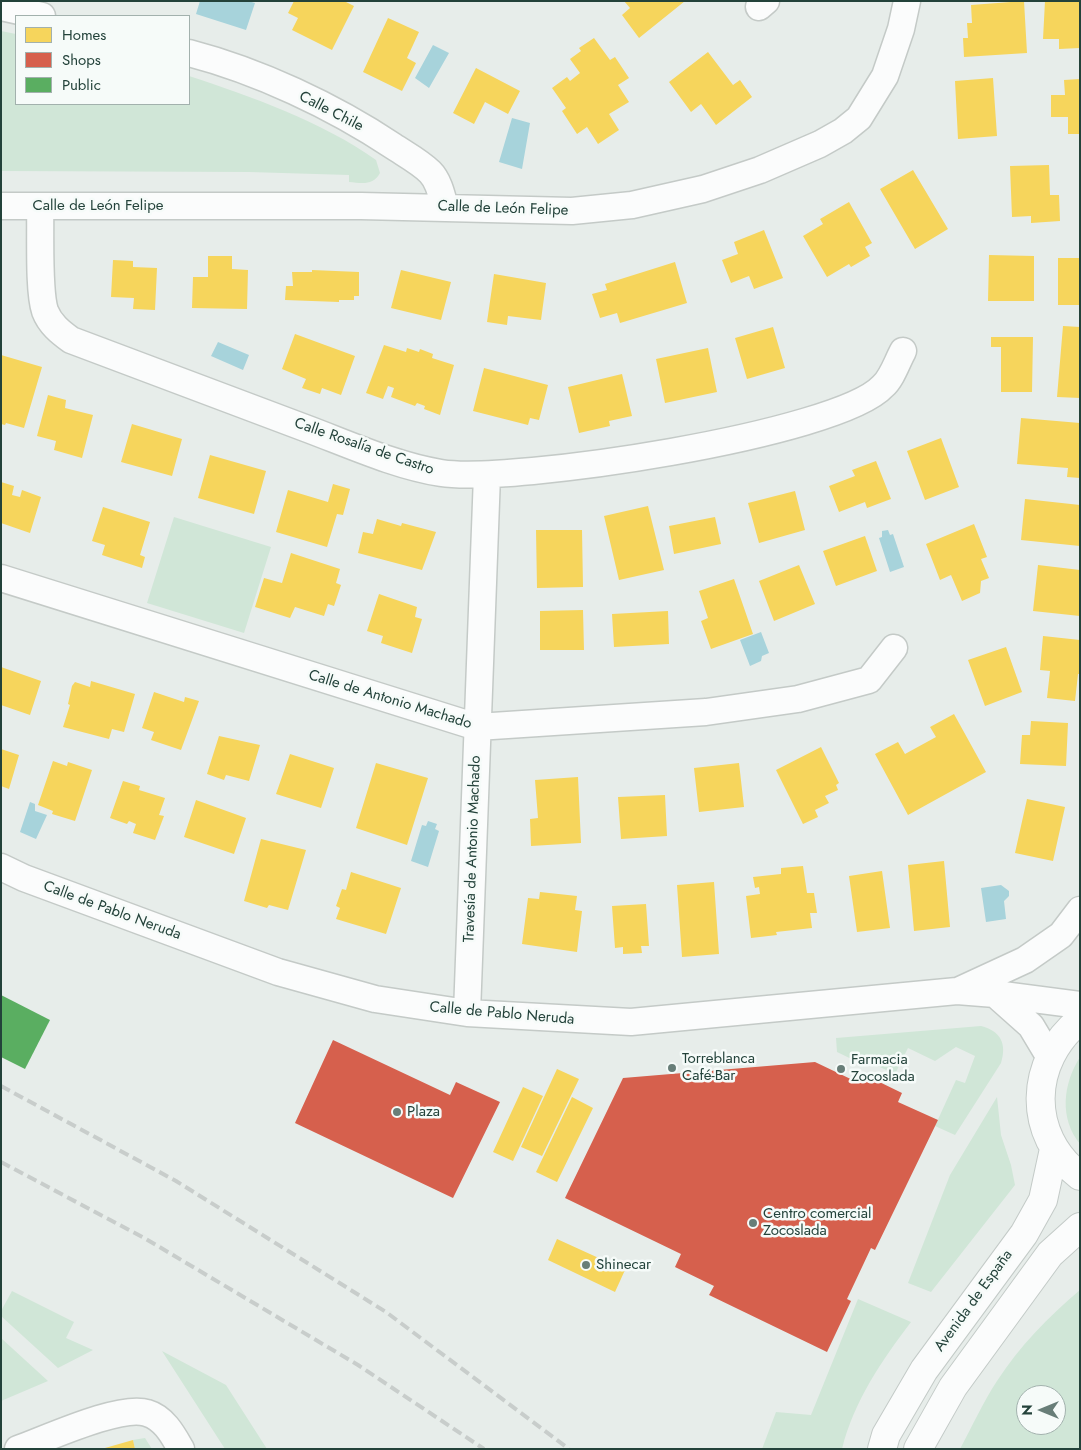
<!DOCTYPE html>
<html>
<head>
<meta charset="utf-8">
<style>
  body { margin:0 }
  #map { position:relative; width:1081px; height:1450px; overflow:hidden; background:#e7edea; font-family:Jost,sans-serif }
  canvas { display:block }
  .frame { position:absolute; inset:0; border:2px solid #23423a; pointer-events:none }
  .legend { position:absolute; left:15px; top:15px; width:175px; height:90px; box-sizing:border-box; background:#f6fbf9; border:1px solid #a2b1ad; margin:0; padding:6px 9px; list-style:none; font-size:15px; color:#23423a }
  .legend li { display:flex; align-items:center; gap:10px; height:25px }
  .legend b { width:25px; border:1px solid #a2b1ad }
  .north { position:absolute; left:1016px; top:1385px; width:50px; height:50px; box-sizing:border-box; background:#f6fbf9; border:1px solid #a2b1ad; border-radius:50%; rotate:270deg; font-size:14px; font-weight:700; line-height:20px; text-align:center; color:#23423a }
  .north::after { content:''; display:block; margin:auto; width:18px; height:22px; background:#687e78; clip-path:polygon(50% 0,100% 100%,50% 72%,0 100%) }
</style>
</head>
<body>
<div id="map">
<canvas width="1081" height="1450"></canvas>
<div class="frame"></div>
<ul class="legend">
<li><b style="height:14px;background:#f6d55c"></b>Homes</li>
<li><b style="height:14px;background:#d6604d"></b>Shops</li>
<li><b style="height:14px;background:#5aae61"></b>Public</li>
</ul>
<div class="north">N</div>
</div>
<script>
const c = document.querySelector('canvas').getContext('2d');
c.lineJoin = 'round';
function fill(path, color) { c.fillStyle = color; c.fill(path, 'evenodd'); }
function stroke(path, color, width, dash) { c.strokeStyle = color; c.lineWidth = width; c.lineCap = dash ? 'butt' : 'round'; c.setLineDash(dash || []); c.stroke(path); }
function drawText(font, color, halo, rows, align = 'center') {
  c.font = font + ' Jost,sans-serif'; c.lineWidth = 5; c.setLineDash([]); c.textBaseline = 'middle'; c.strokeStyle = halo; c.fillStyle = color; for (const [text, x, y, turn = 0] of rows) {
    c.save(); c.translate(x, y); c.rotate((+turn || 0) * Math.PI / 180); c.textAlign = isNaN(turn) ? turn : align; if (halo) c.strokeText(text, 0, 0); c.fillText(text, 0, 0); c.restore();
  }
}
fill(new Path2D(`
  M1 31 16 34V104H189V76C250 96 323 122 376 160L380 173C373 186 362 183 349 182V175L249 172 1 171Z
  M174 517 271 547 244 633 147 603Z
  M981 1026C1001 1031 1007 1044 1001 1063L955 1135 935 1126 956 1080 965 1083 975 1056 956 1047 935 1061 908 1048 895 1074 869 1062 866 1066 837 1052 836 1038Z
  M1080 1057V1144C1059 1118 1063 1084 1080 1057Z
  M997 1097 1001 1135 1011 1165 1015 1185 931 1292 908 1283 950 1175Z
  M1080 1290V1449H960C972 1427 983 1402 997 1381 1019 1347 1049 1316 1080 1290ZM1026 1395H1056V1425H1026Z
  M12 1291 74 1322 66 1338 93 1350 58 1368 1 1316V1311Z
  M858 1299 911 1322C882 1360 854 1401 842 1449H762L776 1412 811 1415Z
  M1 1338 48 1381 1 1401Z
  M162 1351 226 1385 267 1449H225Z
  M145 1438 152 1449H135L133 1440Z`), '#d0e6d7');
fill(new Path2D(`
  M200 1H248L255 3 246 30 196 14Z
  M433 45 449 53 429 88 415 78Z
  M512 118 530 123 522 169 499 162Z
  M218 342 249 355 243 370 211 356Z
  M888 530 890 535 893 534 904 567 890 572 879 538 882 537V531Z
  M761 632 769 653 762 656 761 661 750 666 740 640Z
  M30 802 35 804V811L47 815 36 839 20 832Z
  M428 821 437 824 435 829 439 831 428 867 411 861 422 825 426 826Z
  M1001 885 1009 891V896L1004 901 1006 919 986 922 981 888Z`), '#a7d3db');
fill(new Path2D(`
  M294 1H344L354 6 332 50 292 30 298 18 288 13Z
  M624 1H685L639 38 622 15 630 8Z
  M1024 1 1027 53 964 57 963 38H968L967 23H972L971 5Z
  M1045 1H1080V48L1059 49V39H1043Z
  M388 18 419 32 407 58 416 63 402 91 363 72Z
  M594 38 610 60 615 57 629 78 618 85 629 102 609 114 619 130 598 144 587 127 577 134 562 111 566 108 552 88 567 77 570 81 580 73 570 59 581 51 579 48Z
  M708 52 733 85 740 80 752 97 716 125 701 104 691 112 669 82Z
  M476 68 520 91 508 114 485 102 474 124 453 113Z
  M993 78 997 136 958 139 955 81Z
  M1080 79V134H1068V117H1051V95H1065L1064 80Z
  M1049 165 1050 195H1059L1060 221 1031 223V216L1012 217 1010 166Z
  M913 170 948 229 915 249 880 189Z
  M849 202 872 243 865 247 870 256 851 267 849 264 827 277 803 236 823 224 820 219Z
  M764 230 783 278 754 289 749 276 731 283 722 260 738 254 734 242Z
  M989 255 1034 256V301H988Z
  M208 256H232V269L248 270 247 309 192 308 193 277H208Z
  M1058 258H1080V305H1058Z
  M113 260 133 261V267L157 268 155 310 133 309 134 298 111 297Z
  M675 262 687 303 620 323 617 313 600 318 592 294 607 290 605 284Z
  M312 270 359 272V296H354V300H339V302L285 300 286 286H293L292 272H312Z
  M401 270 451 282 441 320 391 308Z
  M494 274 546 283 541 320 508 316 507 325 487 322Z
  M1063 326 1080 327V398L1057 397Z
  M773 327 785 368 747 379 735 338Z
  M295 334 355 356 341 395 322 388 320 394 302 388 306 379 282 369Z
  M991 337H1033L1032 392H1001V347H991Z
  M384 345 406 352 407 348 419 352 420 349 433 354 432 358 454 365 440 415 424 409 425 406 417 403 415 406 391 397 394 388 388 386 383 399 366 393Z
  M708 348 717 392 665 403 656 359Z
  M1 355 42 367 24 428 6 423 5 425 1 424Z
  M484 368 548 385 539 420 530 418 528 425 473 411Z
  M622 374 632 416 609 421 610 426 579 433 568 387Z
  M48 395 66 400 65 408 93 415 82 458 54 450 56 441 37 436Z
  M1021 418 1080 423V478L1067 477 1068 468 1017 464Z
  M132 424 182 439 172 476 121 462Z
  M941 438 959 487 925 500 907 451Z
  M210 455 266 471 254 514 198 498Z
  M876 461 891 499 867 508 865 502 839 512 829 486 855 476 852 470Z
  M1 482 14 486 12 495 20 497 22 490 41 497 30 533 1 523Z
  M333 484 350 489 343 515 337 514 327 547 276 532 288 490 328 502Z
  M795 491 805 530 759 543 748 503Z
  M1025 499 1080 505V546L1021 540Z
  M648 506 664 570 619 580 604 516Z
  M103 507 150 522 140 555 145 557 142 568 102 555 105 545 92 541Z
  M715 517 721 544 674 554 669 526Z
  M377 519 401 526 402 523 436 532 422 570 358 553 363 532 373 534Z
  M974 524 987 557 981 559 989 578 981 581 980 593 962 601 951 575 940 580 926 544Z
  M536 530H582L583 587 537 588Z
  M865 536 877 571 836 586 823 551Z
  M291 553 340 569 336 583 341 585 334 606 328 604 324 616 295 607 290 618 255 607 264 578 282 583Z
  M799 565 815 604 774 621 759 581Z
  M1038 565 1080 570V616L1033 611Z
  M734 579 753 634 711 649 701 621 708 618 699 591Z
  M379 594 417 607 415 617 422 619 412 653 381 643 383 636 367 631Z
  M583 610 584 650H540V611Z
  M668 611 669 644 614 647 612 614Z
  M1043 636 1080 640V674H1078L1075 701 1047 698 1050 671 1040 670Z
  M1006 647 1022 692 985 706 968 660Z
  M1 667 41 681 30 715 1 705Z
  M91 681 135 694 124 732 112 729 109 739 63 727 70 705 68 704 72 686 75 682 90 687Z
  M154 692 184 702 185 697 199 701 181 750 151 740 154 732 142 728Z
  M954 714 986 772 908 815 875 754 898 742 905 754 936 737 930 727Z
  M1031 721 1068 723 1066 766 1020 764 1022 735H1030Z
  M219 736 260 745 249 781 226 775 224 780 207 774Z
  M821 747 839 783 836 785 838 790 825 796 829 803 815 810 818 817 803 824 776 770Z
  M1 749 19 755 9 789 1 786Z
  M290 754 334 768 321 808 276 794Z
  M53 761 67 766 68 762 92 770 75 821 52 814 53 811 38 805Z
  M376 763 428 778 407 845 356 828Z
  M739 763 744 807 699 812 694 768Z
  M578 777 581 843 531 846 530 819 538 818 535 780Z
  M123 781 140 786 139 790 165 798 159 815 164 816 155 840 133 833 136 824 129 821 127 824 110 818Z
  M665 795 667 836 621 839 618 797Z
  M1027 799 1065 807 1053 861 1015 853Z
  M196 800 246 818 234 854 184 837Z
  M261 839 306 850 288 910 269 905 267 908 244 901Z
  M944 861 950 927 914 931 908 865Z
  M803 866 807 893H814L817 913H810L812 928 776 932 777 935 751 938 746 896 760 894 759 887 755 888 753 877 781 874V868Z
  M882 871 890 928 857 932 849 876Z
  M351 872 401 888 386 934 336 919 340 908 336 906 342 889 346 890Z
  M714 882 719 954 682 957 677 885Z
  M540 892 577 896 575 910 582 911 577 952 522 944 528 898 539 899Z
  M646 904 649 946H641L642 953 623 954V947L615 948 612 906Z
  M557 1069 579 1079 542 1156 521 1147Z
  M523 1087 543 1096 513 1161 493 1152Z
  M572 1097 593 1108 557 1182 536 1172Z
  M557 1239 625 1270 615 1292 548 1260Z
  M133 1440 135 1449H105V1448Z`), '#f6d55c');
fill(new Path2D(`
  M333 1040 450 1095 456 1082 500 1102 453 1198 295 1123Z
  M815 1062 859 1083 863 1074 902 1093 898 1102 938 1120 875 1250 871 1248 847 1299 851 1301 827 1352 709 1295 714 1286 675 1267 681 1254 565 1198 623 1078Z`), '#d6604d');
fill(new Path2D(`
  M1 995 50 1020 25 1069 1 1057Z`), '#5aae61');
const minor = new Path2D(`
  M1 7 42 16
  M759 7 766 1
  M189 53C258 71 333 106 393 146 405 154 420 162 430 172 439 181 442 196 445 207
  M1 206H361L572 211 632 205 703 189 760 170 820 144 843 131 859 118 885 76 901 29 907 1
  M40 206C41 231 38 290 45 311 50 324 60 332 71 340 149 369 227 398 305 428 348 444 396 466 441 473 510 484 838 435 883 386 892 378 897 362 903 351
  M1 578 477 727 706 712 798 699 869 680 894 648
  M1 867 24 878 278 972 375 999 467 1013 631 1022 957 991 995 994 1080 1005
  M960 990 1025 960 1061 935 1080 910
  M995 994 1031 1026 1049 1056
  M467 1013 487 475
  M18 1449C46 1439 121 1404 147 1413 164 1418 173 1435 181 1449`);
const secondary = new Path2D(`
  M1080 1020C1029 1061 1026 1135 1080 1176
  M882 1449 886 1435 924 1370 1024 1234 1043 1200 1054 1149
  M918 1449 953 1387 1050 1254 1080 1227`);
stroke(minor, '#c4cac7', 29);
stroke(secondary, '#c3cac7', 30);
stroke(minor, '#fbfcfc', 26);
stroke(secondary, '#fbfcfc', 28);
stroke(new Path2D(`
  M1 1086 176 1181 386 1312 569 1449
  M1 1162 146 1239 358 1365 484 1449`), '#c8cdcb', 4, [10, 5]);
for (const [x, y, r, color] of [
  [672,1068,5,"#687e78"],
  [841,1069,5,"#687e78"],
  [397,1112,5,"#687e78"],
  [753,1223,5,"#687e78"],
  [586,1265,5,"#687e78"]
]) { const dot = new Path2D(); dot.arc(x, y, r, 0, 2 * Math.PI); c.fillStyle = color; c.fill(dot); stroke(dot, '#f6fbf9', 2); }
drawText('15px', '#23423a', '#f6fbf9', [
  ["Calle Chile",331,112,27],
  ["Calle de León Felipe",98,206],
  ["Calle de León Felipe",503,209,2],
  ["Calle Rosalía de Castro",364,447,19],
  ["Calle de Antonio Machado",390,700,17],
  ["Travesía de Antonio Machado",473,849,-88],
  ["Calle de Pablo Neruda",112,911,20],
  ["Calle de Pablo Neruda",502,1014,5],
  ["Avenida de España",974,1301,-54]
]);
drawText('15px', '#23423a', '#f6fbf9', [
  ["Torreblanca",682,1059],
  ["Café-Bar",682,1076],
  ["Farmacia",851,1060],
  ["Zocoslada",851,1077],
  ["Plaza",407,1112],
  ["Centro comercial",763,1214],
  ["Zocoslada",763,1231],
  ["Shinecar",596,1265]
], 'left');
</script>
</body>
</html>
